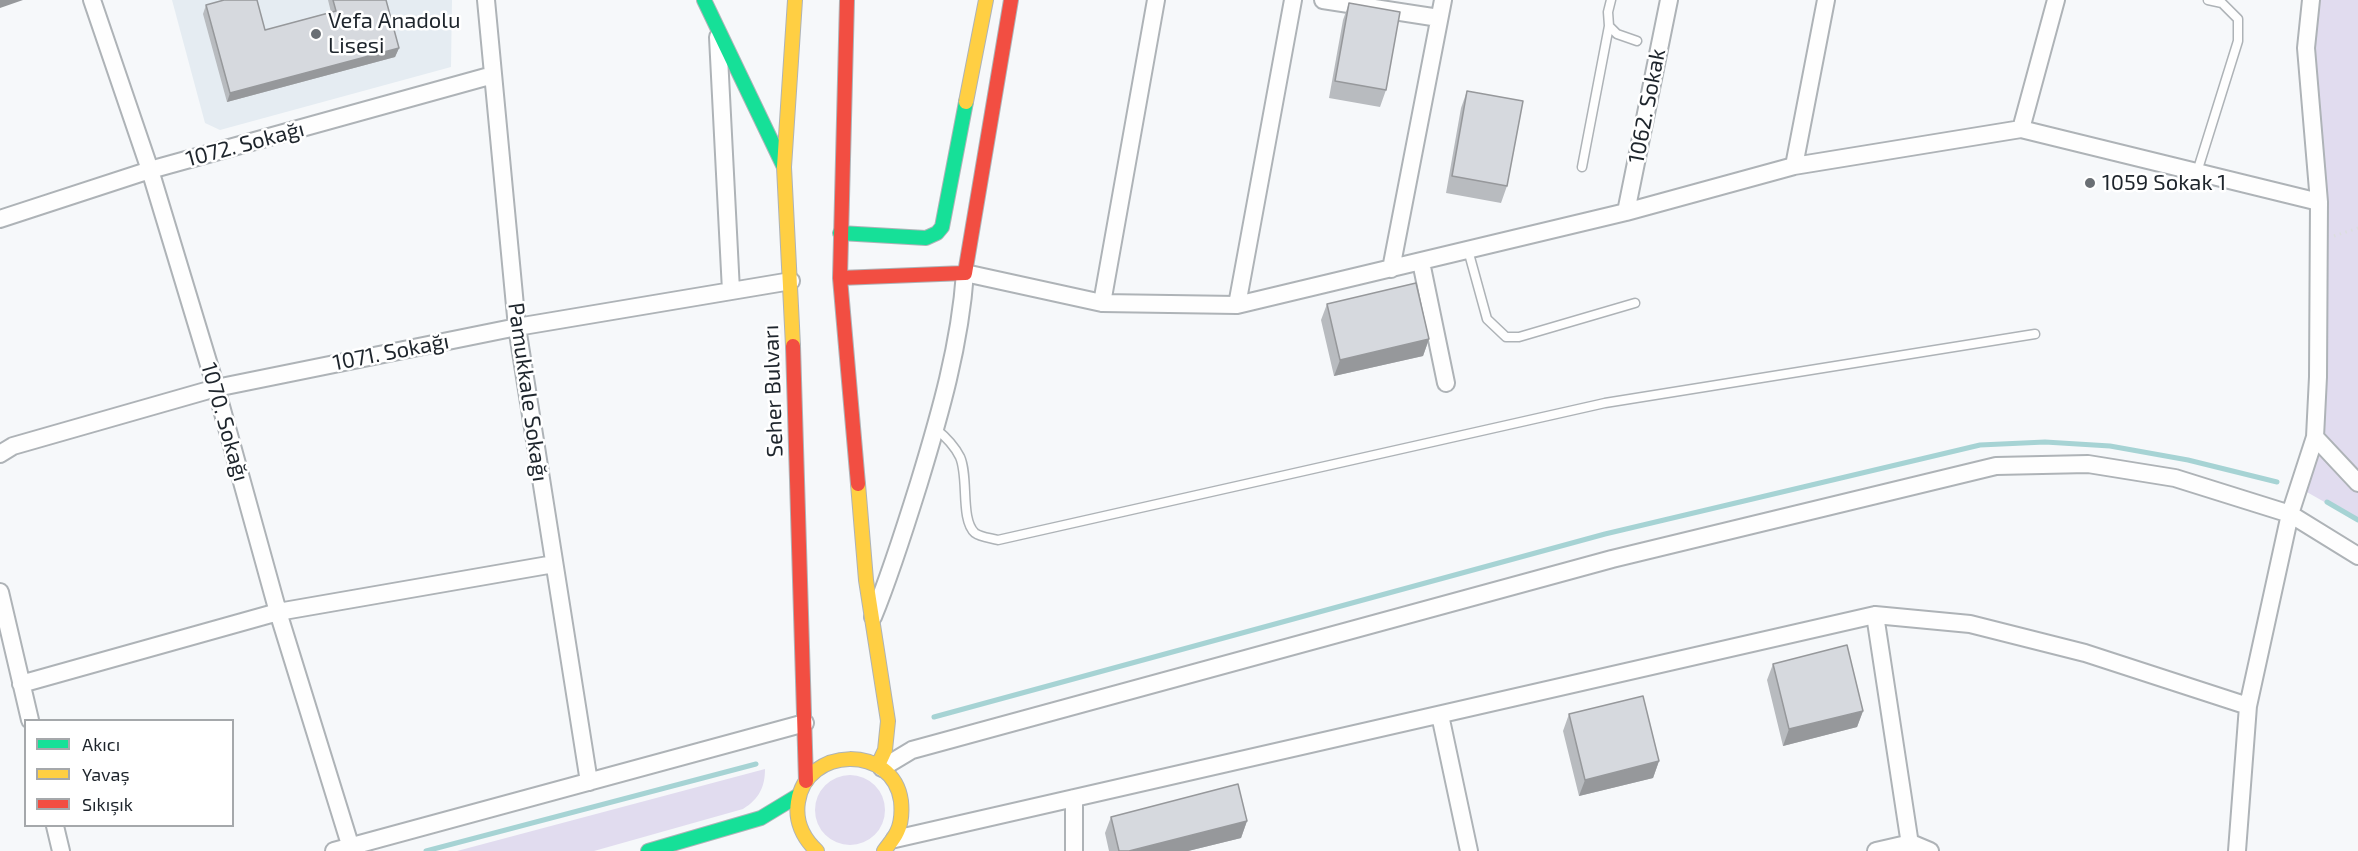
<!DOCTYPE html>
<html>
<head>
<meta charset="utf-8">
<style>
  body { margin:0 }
  #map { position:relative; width:2358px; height:851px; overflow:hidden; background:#f6f8fa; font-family:"Exo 2",sans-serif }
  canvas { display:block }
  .legend { position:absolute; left:24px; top:719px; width:210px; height:108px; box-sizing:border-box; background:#fff; border:2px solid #a5a8ab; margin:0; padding:8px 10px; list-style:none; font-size:18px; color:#1e252c }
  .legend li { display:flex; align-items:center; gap:12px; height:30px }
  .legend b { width:30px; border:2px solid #a5a8ab }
</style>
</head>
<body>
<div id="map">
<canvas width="2358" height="851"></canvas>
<ul class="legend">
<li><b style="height:8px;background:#16e098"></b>Akıcı</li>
<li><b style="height:8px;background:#ffcf43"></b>Yavaş</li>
<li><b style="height:8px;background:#f24e42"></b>Sıkışık</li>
</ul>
</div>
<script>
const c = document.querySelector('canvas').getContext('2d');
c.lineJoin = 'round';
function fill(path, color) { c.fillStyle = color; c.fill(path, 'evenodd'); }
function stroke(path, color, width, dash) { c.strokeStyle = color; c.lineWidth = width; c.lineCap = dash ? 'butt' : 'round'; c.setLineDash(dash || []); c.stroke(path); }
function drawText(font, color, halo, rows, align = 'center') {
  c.font = font + ' "Exo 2",sans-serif'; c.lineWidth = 5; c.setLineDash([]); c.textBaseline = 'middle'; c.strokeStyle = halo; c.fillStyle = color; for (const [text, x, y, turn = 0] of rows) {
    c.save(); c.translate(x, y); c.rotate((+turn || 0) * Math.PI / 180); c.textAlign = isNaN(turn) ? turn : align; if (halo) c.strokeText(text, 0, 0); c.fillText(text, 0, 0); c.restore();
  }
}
fill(new Path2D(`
  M172 0H452L451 67 220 130 205 123Z`), '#e5ecf2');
fill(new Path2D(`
  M2308 0H2358V521L2305 491 2319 441Z
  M765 769C765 787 759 799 743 809L594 851H457Z
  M815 810a35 35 0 1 1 70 0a35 35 0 1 1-70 0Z`), '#e1dcef');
stroke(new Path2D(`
  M2327 502 2358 520
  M934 717 1605 534 1980 445 2045 442 2110 446 2188 460 2277 482
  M426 851 756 764`), '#a6d3d4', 5);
const lane = new Path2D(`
  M1611 0 1608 12 1609 26 1617 34 1637 41
  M1582 167 1609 26
  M2197 172 2238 41V19L2222 3 2208 0
  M1468 250 1487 319 1506 337H1519L1635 303
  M936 429C946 437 954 445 960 457 969 477 960 520 975 533 980 537 991 538 998 540L1605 403 2035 334`);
const street = new Path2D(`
  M92 0 150 170 216 388 278 612 352 851
  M486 0 517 327 589 782
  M1323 0 1439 18
  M718 37 731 291
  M2021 129 2056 0
  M1794 166 1826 0
  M1626 212 1669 0
  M0 219 150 170 493 75
  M1421 262 1446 383
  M1391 269 1443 0
  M1102 303 1156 0
  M1237 305 1293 0
  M2315 437 2358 483
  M0 454 13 446 216 388 517 327 791 281
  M0 592 30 720
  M1875 615 1911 851
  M873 617C891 573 905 528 919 483 940 414 960 345 965 273L1102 303 1237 305 1626 212 1794 166 2021 129 2319 202
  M21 684 278 612 554 564
  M1440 715 1469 851
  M882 768 912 750 1612 559 1996 466 2088 464 2175 478 2290 514 2358 556
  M55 826 61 851
  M895 839 1875 615 1970 624 2085 653 2248 706
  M334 851 805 723
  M1074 851V798
  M1876 851 1911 843 1930 851
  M2237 851 2248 706 2290 514 2315 437 2318 377 2319 202 2306 48 2311 0`);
const fast = new Path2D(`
  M704 0 783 165
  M840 233 926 238 937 233 942 227 966 102
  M648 851 761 818 799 795`);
const slow = new Path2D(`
  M966 102 986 0
  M793 346 784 167 795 0
  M858 484 866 580 888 721 885 750 878 765
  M817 851C803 838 795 821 798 802 806 746 893 744 901 801 902 811 902 822 897 832 894 839 888 845 884 851`);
const jam = new Path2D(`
  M847 0 840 278 858 484
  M840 278 965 273 1011 0
  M793 346 806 781`);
stroke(lane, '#aeb3b7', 11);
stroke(street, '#aeb3b7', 20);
stroke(fast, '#aeb3b7', 16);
stroke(slow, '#aeb3b7', 16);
stroke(jam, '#aeb3b7', 16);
stroke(new Path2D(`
  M2334 236 2358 228`), '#dcdedf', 3, [1.5, 4.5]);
stroke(lane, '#fefefe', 8);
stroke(street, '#fefefe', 16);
stroke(fast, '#16e098', 14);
stroke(slow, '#ffcf43', 14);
stroke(jam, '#f24e42', 14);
fill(new Path2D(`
  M328 0H386L399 48 395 57 227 102 203 14 206 5 265 30 331 12Z
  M1349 3 1386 90 1380 107 1329 98 1343 20Z
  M1467 91 1507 186 1501 203 1446 193 1461 108Z
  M1327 304 1429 339 1423 356 1334 376 1321 320Z
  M1773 664 1863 711 1857 727 1783 746 1767 680Z
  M1569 714 1659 761 1653 778 1579 796 1563 731Z
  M1111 817 1247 821 1241 838 1188 851H1109L1105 833Z`), '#b8bbbf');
fill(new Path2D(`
  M0 0H23L0 8Z
  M399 48 395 57 227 102 230 93Z
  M1429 339 1423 356 1334 376 1340 360Z
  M1863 711 1857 727 1783 746 1789 729Z
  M1659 761 1653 778 1579 796 1585 780Z
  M1247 821 1241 838 1188 851H1129Z`), '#96989b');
const building = new Path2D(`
  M224 0H257L265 30 336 11 333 0H386L399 48 230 93 206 5Z
  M1349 3 1400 12 1386 90 1335 81Z
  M1467 91 1523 101 1507 186 1452 176Z
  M1416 283 1429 339 1340 360 1327 304Z
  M1847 645 1863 711 1789 729 1773 664Z
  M1643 696 1659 761 1585 780 1569 714Z
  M1238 784 1247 821 1129 851H1119L1111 817Z`);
fill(building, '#d6d9de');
stroke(building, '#96989b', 1.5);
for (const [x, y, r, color] of [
  [316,34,6,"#6a6f74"],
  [2090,183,6,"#6a6f74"]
]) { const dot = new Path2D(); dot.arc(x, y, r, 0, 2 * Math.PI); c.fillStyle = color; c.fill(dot); stroke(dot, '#fff', 2); }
drawText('22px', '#1e252c', '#fff', [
  ["Vefa Anadolu",328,21],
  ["Lisesi",328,46],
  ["1059 Sokak 1",2102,183]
], 'left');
drawText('22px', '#1e252c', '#fff', [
  ["1062. Sokak",1647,106,-79],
  ["1072. Sokağı",245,144,-15],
  ["1071. Sokağı",391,352,-11],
  ["Seher Bulvarı",773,391,-92],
  ["Pamukkale Sokağı",528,392,82],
  ["1070. Sokağı",225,422,74]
]);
</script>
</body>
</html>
